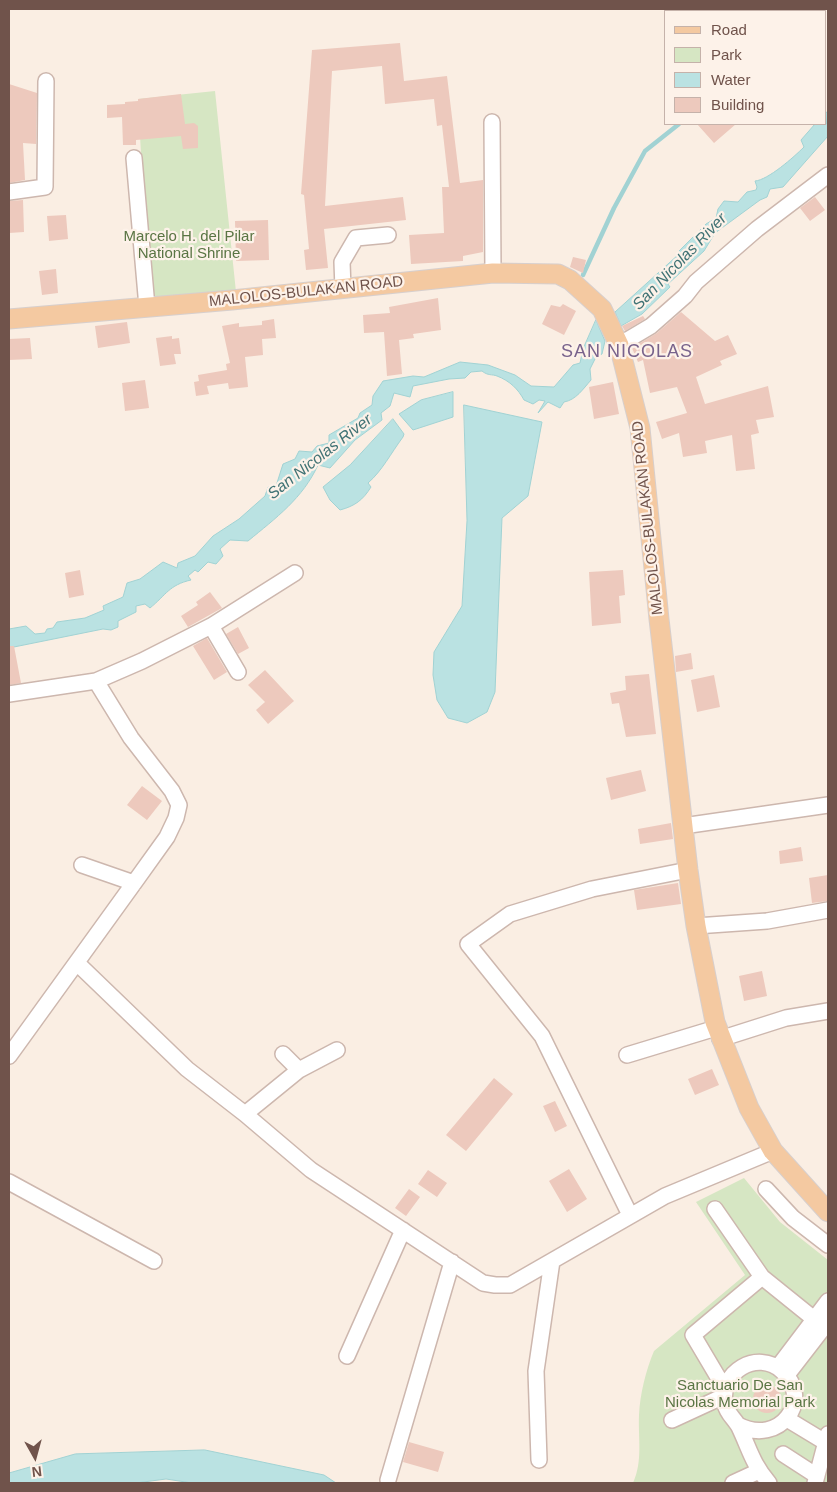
<!DOCTYPE html>
<html>
<head>
<meta charset="utf-8">
<style>
  body { margin:0 }
  #map { position:relative; width:837px; height:1492px; overflow:hidden; background:#faeee3; font-family:Arial,sans-serif }
  canvas { display:block }
  .frame { position:absolute; inset:0; border:10px solid #70534b; pointer-events:none }
  .legend { position:absolute; left:664px; top:10px; width:162px; height:115px; box-sizing:border-box; background:#fdf2e9; border:1px solid #c5b2aa; margin:0; padding:6px 9px; list-style:none; font-size:15px; color:#70534b }
  .legend li { display:flex; align-items:center; gap:10px; height:25px }
  .legend b { width:25px; border:1px solid #c5b2aa }
  .north { position:absolute; left:10px; top:1432px; width:50px; height:50px; -webkit-text-stroke:4px #fdf2e9; paint-order:stroke; rotate:173deg; font-size:14px; font-weight:700; line-height:20px; text-align:center; color:#70534b }
  .north::after { content:''; display:block; margin:auto; width:18px; height:22px; background:#70534b; clip-path:polygon(50% 0,100% 100%,50% 72%,0 100%) }
</style>
</head>
<body>
<div id="map">
<canvas width="837" height="1492"></canvas>
<div class="frame"></div>
<ul class="legend">
<li><b style="height:6px;background:#f4c9a1"></b>Road</li>
<li><b style="height:14px;background:#d6e6c3"></b>Park</li>
<li><b style="height:14px;background:#bae2e2"></b>Water</li>
<li><b style="height:14px;background:#edc9bd"></b>Building</li>
</ul>
<div class="north">N</div>
</div>
<script>
const c = document.querySelector('canvas').getContext('2d');
c.lineJoin = 'round';
function fill(path, color) { c.fillStyle = color; c.fill(path, 'evenodd'); }
function stroke(path, color, width, dash) { c.strokeStyle = color; c.lineWidth = width; c.lineCap = dash ? 'butt' : 'round'; c.setLineDash(dash || []); c.stroke(path); }
function drawText(font, color, halo, rows, align = 'center') {
  c.font = font + ' Arial,sans-serif'; c.lineWidth = 4.5; c.setLineDash([]); c.textBaseline = 'middle'; c.strokeStyle = halo; c.fillStyle = color; for (const [text, x, y, turn = 0] of rows) {
    c.save(); c.translate(x, y); c.rotate((+turn || 0) * Math.PI / 180); c.textAlign = isNaN(turn) ? turn : align; if (halo) c.strokeText(text, 0, 0); c.fillText(text, 0, 0); c.restore();
  }
}
fill(new Path2D(`
  M215 91 236 292 149 300 138 99Z
  M744 1178 780 1222 828 1260V1483H633C643 1461 638 1439 639 1415 640 1394 646 1370 654 1351L745 1275 696 1202Z`), '#d6e6c3');
const water = new Path2D(`
  M826 112 828 113V136L783 187 770 189 767 197 760 200 715 233 704 251 668 284 670 287 642 314 621 326 615 312 679 254 678 252 706 224 716 218 718 209 724 201 738 202 747 192 756 190 757 187 755 181C768 180 794 157 804 147L801 140 815 124H826Z
  M596 320 605 341 602 354 596 357 590 369 591 380C583 389 576 400 564 402L560 408 548 402 538 413 545 401 539 400 533 404 524 400C518 389 510 381 497 376 492 374 488 376 482 371L471 372 465 378 449 379 413 386 410 397 394 393 390 406 381 413 382 420 355 440 330 468 318 465C303 498 276 518 248 541L230 540 220 549 223 556 216 564 208 562 198 572 195 570 188 576 191 580C169 585 166 595 150 608L145 604 136 606V612L118 621V627L111 630 103 629 9 648V629L26 626 35 634 45 633 47 629 53 628 57 622 85 618 104 610 103 606 123 597 127 583 140 579 163 562 177 568 178 563 195 556 213 536 239 519 265 496 268 487 276 486 283 464 295 459 299 451 312 452 317 446 329 443V435L358 418 360 413 372 405 373 396 383 381 413 376 424 377 460 362 488 365 515 375 531 386 554 387 573 365 580 363 583 349Z
  M453 392V417L413 430 399 414 421 400Z
  M464 405 542 422 528 496 502 518 495 692 487 712 467 723 448 718 437 700 433 675 434 652 462 606 467 521Z
  M393 419 404 434 403 437C391 453 382 471 368 483L371 487C363 500 355 506 340 510L330 500 323 487 350 465Z
  M205 1450 324 1475 336 1483H192L166 1479 136 1483H9V1473L75 1454Z`);
fill(water, '#bae2e2');
stroke(water, '#a1d2d3', 1);
stroke(new Path2D(`
  M813 11 814 9
  M583 275 614 208 645 151 679 124`), '#a1d2d3', 4.5);
fill(new Path2D(`
  M400 43 404 81 447 76 460 183 483 180V252L463 256V261L411 264 409 235 444 233 442 187H449L442 125 437 126 434 99 385 104 382 66 332 71 325 206 403 197 406 220 324 229 328 268 306 270 304 250 309 249 304 195 301 194 312 50Z
  M9 84 37 93 36 144 23 143 25 180 9 183Z
  M181 94 185 124 194 123 198 126V148L183 149 181 136 136 140V145H123L122 117 107 118V105L125 104V102L138 101V99Z
  M697 124H736L714 143Z
  M815 197 825 210 810 221 800 208Z
  M23 200 24 232 9 233V201Z
  M66 215 68 239 49 241 47 216Z
  M268 220 269 260 236 261 235 221Z
  M573 257 586 260 583 273 570 267Z
  M56 269 58 293 42 295 39 271Z
  M438 298 441 330 413 334 414 338 399 340 402 374 387 376 384 332 364 333 363 315 390 313 389 307Z
  M563 304 576 311 564 335 542 324 551 305 560 307Z
  M681 312 715 341 728 335 737 354 720 361 722 365 696 377 705 404 768 386 774 417 756 420 759 433 751 435 755 469 736 471 732 435 705 441 707 453 683 457 679 433 662 439 656 422 687 413 677 387 650 393 643 360 638 362 632 348 657 333Z
  M643 316 645 319 625 331 622 326Z
  M274 319 276 338 262 339 263 355 245 357 248 387 229 389 228 383 207 386 209 394 196 396 194 382 199 381 198 375 227 370 226 364 230 363 222 326 239 323V327L262 325V321Z
  M127 322 130 343 98 348 95 326Z
  M172 336V339L179 338 181 354H174L176 364 160 366 156 338Z
  M30 338 32 359 9 360V339Z
  M145 380 149 408 125 411 122 383Z
  M613 382 619 414 594 419 589 387Z
  M80 570 84 595 69 598 65 573Z
  M623 570 625 595 619 596 621 623 592 626 589 572Z
  M210 592 222 608 188 627 181 616 198 605 196 602Z
  M238 627 249 648 238 654 226 634Z
  M207 638 227 672 214 680 193 646Z
  M9 646H14L21 683 9 685Z
  M691 653 693 669 676 672 675 656Z
  M265 670 294 701 268 724 256 710 265 702 248 685Z
  M649 674 656 734 626 737 619 703 612 704 610 693 626 690 625 676Z
  M714 675 720 707 697 712 691 680Z
  M641 770 646 791 611 800 606 778Z
  M142 786 162 801 147 820 127 805Z
  M671 823 673 839 640 844 638 829Z
  M801 847 803 861 780 864 779 851Z
  M828 875V901L812 903 809 878Z
  M678 883 681 904 637 910 634 890Z
  M762 971 767 996 744 1001 739 976Z
  M712 1069 719 1085 695 1095 688 1079Z
  M494 1078 513 1094 466 1151 446 1135Z
  M555 1101 567 1126 555 1132 543 1106Z
  M569 1169 587 1199 567 1212 549 1181Z
  M428 1170 447 1183 437 1197 418 1184Z
  M409 1189 420 1197 406 1216 395 1208Z
  M753 1399a14 14 0 1 1 28 0a14 14 0 1 1-28 0Z
  M409 1442 444 1452 438 1472 403 1462Z`), '#edc9bd');
const minor = new Path2D(`
  M492 122 493 273
  M134 158 147 307
  M9 192 45 187 46 81
  M343 289 342 262 356 238 388 235
  M619 345 651 326 685 296 696 282 757 229 828 175
  M211 626 238 672
  M9 694 96 681 142 661 211 626 295 573
  M683 826 828 805
  M82 865 134 883
  M696 926 767 921 828 910
  M77 963 187 1069 245 1114 311 1170 483 1283 495 1285H510L665 1196 773 1151
  M720 1039 786 1018 828 1011
  M283 1054 299 1070
  M627 1055 716 1028
  M9 1056 134 883 167 837 176 818 179 805 172 791 131 738 96 681
  M245 1114 299 1070 337 1050
  M9 1182 154 1261
  M766 1189 793 1218 828 1245
  M715 1209 762 1277 824 1327
  M630 1215 542 1036 468 944 510 914 592 889 688 870
  M347 1356 403 1230
  M778 1367 828 1301
  M787 1375 828 1322
  M725 1389 693 1335 762 1277
  M787 1419 825 1442
  M672 1420 724 1396
  M738 1425C780 1447 814 1399 782 1371 757 1349 719 1372 725 1404 727 1414 735 1419 739 1427 750 1450 752 1463 769 1483
  M783 1454 817 1476
  M539 1460 536 1371 552 1261
  M388 1480 452 1262
  M733 1483 759 1471
  M815 1483 828 1434`);
const major = new Path2D(`
  M9 319 232 300 493 273 558 274 570 280 602 309 619 345 640 428 659 619 688 870 696 926 715 1022 749 1108 773 1151 828 1212`);
stroke(minor, '#cdb7ae', 18);
stroke(major, '#d7cfcd', 21);
stroke(minor, '#fff', 15);
stroke(major, '#f4c9a1', 19);
drawText('15px', '#5a7544', '#fdf2e9', [
  ["Marcelo H. del Pilar",189,237],
  ["National Shrine",189,254],
  ["Sanctuario De San",740,1386],
  ["Nicolas Memorial Park",740,1403]
]);
drawText('15px', '#70534b', '#fdf2e9', [
  ["MALOLOS-BULAKAN ROAD",306,292,-6],
  ["MALOLOS-BULAKAN ROAD",648,518,-96]
]);
drawText('italic 16px', '#417375', '#fdf2e9', [
  ["San Nicolas River",680,262,-46],
  ["San Nicolas River",320,457,-38]
]);
c.letterSpacing = '1px';
drawText('18px', '#79638c', '#fdf2e9', [
  ["SAN NICOLAS",627,352]
]);
c.letterSpacing = '0px';
</script>
</body>
</html>
